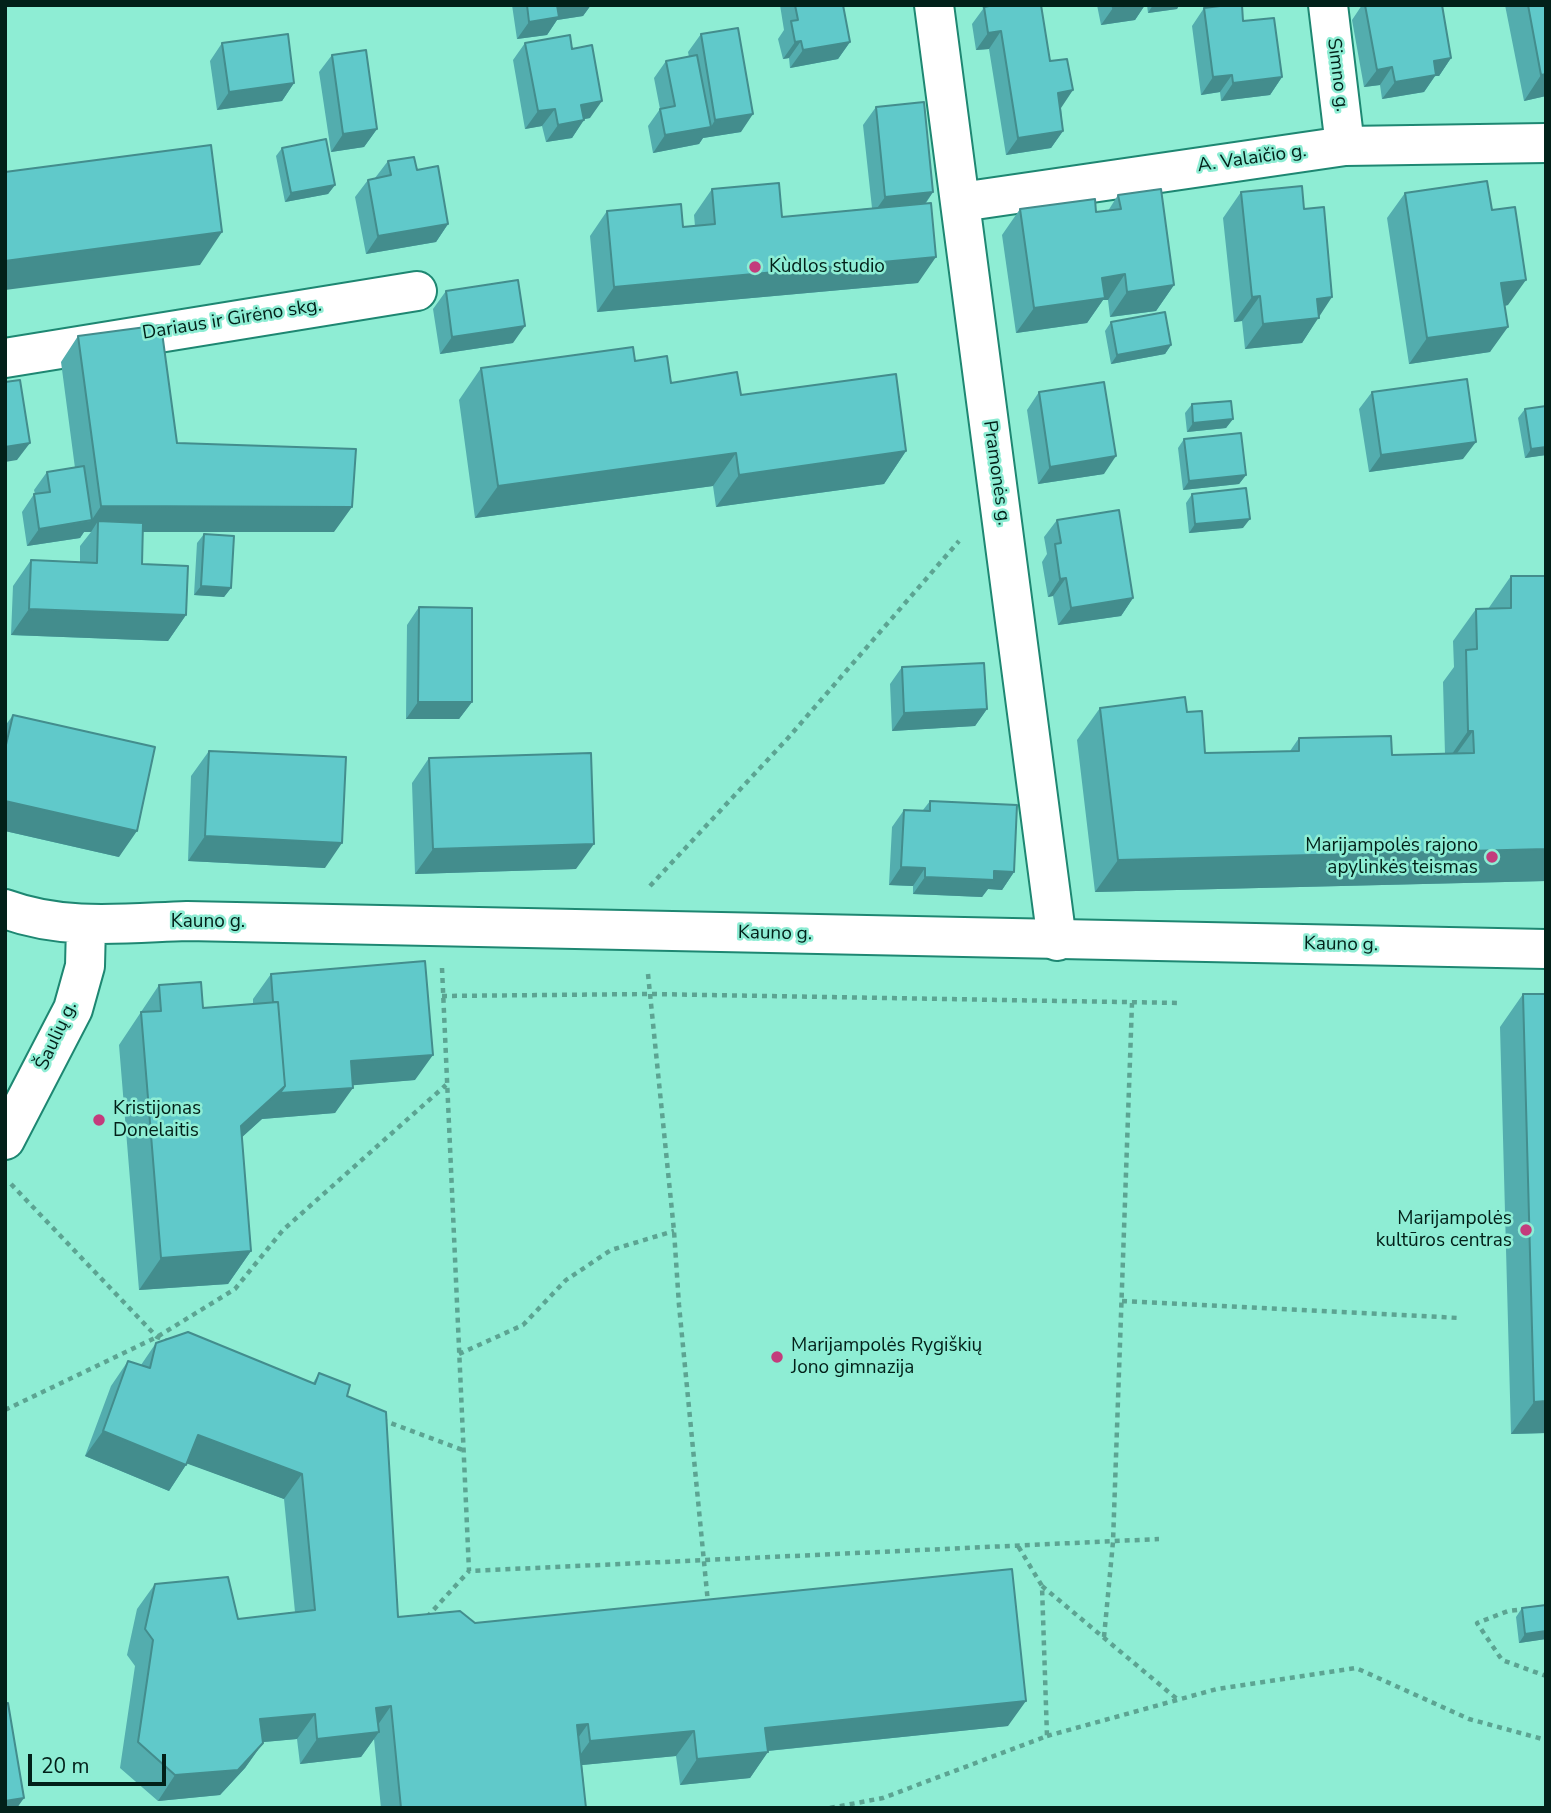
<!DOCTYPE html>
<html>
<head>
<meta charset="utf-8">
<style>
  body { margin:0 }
  #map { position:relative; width:1551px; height:1813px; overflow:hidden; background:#8eedd4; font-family:"Nunito Sans",sans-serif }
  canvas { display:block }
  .frame { position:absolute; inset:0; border:7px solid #022019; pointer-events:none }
  .scale { position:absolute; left:28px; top:1754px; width:138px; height:32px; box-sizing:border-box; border:4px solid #022019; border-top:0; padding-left:9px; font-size:21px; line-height:24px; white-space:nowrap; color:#022019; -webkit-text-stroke:5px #8eedd4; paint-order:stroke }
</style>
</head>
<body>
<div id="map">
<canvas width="1551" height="1813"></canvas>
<div class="frame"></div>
<div class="scale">20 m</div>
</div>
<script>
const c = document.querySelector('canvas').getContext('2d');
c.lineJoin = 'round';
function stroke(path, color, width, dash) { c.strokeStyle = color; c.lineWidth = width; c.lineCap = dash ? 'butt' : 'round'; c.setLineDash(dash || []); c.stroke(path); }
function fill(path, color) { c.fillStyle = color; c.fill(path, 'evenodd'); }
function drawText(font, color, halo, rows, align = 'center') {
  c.font = font + ' "Nunito Sans",sans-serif'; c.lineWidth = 5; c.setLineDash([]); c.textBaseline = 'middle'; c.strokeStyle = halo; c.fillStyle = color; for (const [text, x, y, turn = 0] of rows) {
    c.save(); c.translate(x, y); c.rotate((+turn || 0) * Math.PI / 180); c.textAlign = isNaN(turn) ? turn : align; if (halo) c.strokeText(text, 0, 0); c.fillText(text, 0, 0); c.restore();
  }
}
const minor = new Path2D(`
  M934 5 1057 941
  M1328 5 1345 146
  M961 202 1345 146 1546 143
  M5 358 417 291`);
const tertiary = new Path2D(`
  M5 909C65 931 126 923 187 921L1546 949
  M5 1140 73 1009 85 966 86 925`);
stroke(minor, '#1e8772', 42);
stroke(tertiary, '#1e8772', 42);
stroke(new Path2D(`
  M650 886 788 738 959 541
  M442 968 469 1571 1159 1539
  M648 974 674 1231 679 1305 708 1603
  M442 996 650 994 1181 1003
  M11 1184 157 1337 170 1342
  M1122 1301 1459 1318
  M459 1354 523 1325 566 1280 611 1250 674 1231
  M5 1410 157 1337 235 1289 283 1230 446 1085
  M382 1420 463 1450
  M1042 1586 1177 1699
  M1527 1609 1508 1611 1477 1623 1502 1660 1546 1676
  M427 1617 469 1571
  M1104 1637 1113 1542 1132 1003
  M1047 1736 1217 1689 1356 1668 1469 1719 1546 1740
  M830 1808 883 1798 1047 1736 1042 1586 1018 1546`), '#5ca492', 4.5, [5, 5]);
stroke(minor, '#fff', 38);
stroke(tertiary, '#fff', 38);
fill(new Path2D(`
  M512 5H591L583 16 557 20 547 35 517 39Z
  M780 5H843L850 42 838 59 790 68 789 58 783 59 778 39 784 30Z
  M982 5H1041L1050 61 1061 108 1063 131 1051 148 1006 155 989 49 976 50 972 24 983 9Z
  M1097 5H1145L1135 20 1101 25Z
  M1147 5H1179L1177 9 1148 13Z
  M1362 5H1442L1451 58 1439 76H1435L1424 92 1382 99 1380 85 1364 87 1352 20Z
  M1505 5H1546V96L1524 101Z
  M1204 8 1243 21 1282 77 1270 95 1221 101 1220 92 1201 95 1192 26Z
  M701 34 741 132 703 138 699 144 653 153 648 126 660 109 654 78 666 61 689 57 688 52Z
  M222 43 294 83 282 101 217 110 210 61Z
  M525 43 572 49 590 118 584 119 572 138 546 142 542 126 525 129 513 60Z
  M332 55 377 129 364 147 331 152 319 72Z
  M876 107 933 192 926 203 918 283 597 312 590 236 607 211 683 227 695 226 694 215 712 189 782 217 872 208 863 125Z
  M282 148 335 185 328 194 285 202 276 156Z
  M388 161 417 170 448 224 436 242 366 254 355 197 368 180 375 178Z
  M1241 192 1319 316 1302 343 1245 349 1242 321 1234 322 1223 218Z
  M1405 193 1492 210 1508 305 1505 306 1490 352 1409 364 1387 218Z
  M1118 195 1174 285 1156 311 1110 317 1108 300H1103L1087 323 1016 333 1002 235 1020 209 1096 212 1108 211Z
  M446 291 513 343 440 354 433 309Z
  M1111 322 1171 345 1165 354 1111 364 1105 331Z
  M78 336 177 443 334 532H143L142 564 186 615 168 641 11 635 13 586 31 560 80 562V546L91 532H84L80 538 27 546 22 512 34 494H35L34 490 47 472 75 468 61 362Z
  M635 361 671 383 741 395 906 451 884 484 716 507 713 486 475 518 459 400 481 368Z
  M1039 392 1104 474 1038 484 1027 410Z
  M1372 392 1463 459 1369 472 1359 409Z
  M1192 404 1233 419 1226 428 1187 432 1185 413Z
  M1525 409 1546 455 1525 458 1518 418Z
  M1184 439 1246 475 1239 484 1183 490 1178 448Z
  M1192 494 1243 528 1189 533 1186 503Z
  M1057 520 1133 598 1121 616 1058 625 1053 596 1048 597 1042 562 1047 554 1044 537Z
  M204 534 231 588 224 597 194 595 197 543Z
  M1511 576H1546V881L1095 892 1077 740 1100 708 1187 712 1205 753 1290 751 1299 738 1392 755 1445 754 1443 682 1454 667 1453 641 1476 609H1488Z
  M419 607 472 702 459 719H406L407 625Z
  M902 667 987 709 975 726 892 731 890 684Z
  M13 715 119 857 5 831V726Z
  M209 751 325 868 188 861 191 776Z
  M429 758 576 869 415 874 412 783Z
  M930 801 1014 872 1002 890 988 889 982 897 913 894V886L889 885 892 827 904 810H923Z
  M271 974 415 1080 352 1085 335 1113 262 1119 242 1137 251 1251 228 1284 139 1290 119 1045 159 985 203 1008 253 1004V999Z
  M1523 994H1546V1433L1511 1434 1500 1027Z
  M156 1343 313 1383 319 1373 347 1396 398 1617 475 1623 1008 1726 768 1751 750 1778 680 1785 676 1756 582 1765 586 1808H381L374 1739 361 1757 300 1764 297 1739 263 1742 245 1768 220 1795 158 1801 120 1768 135 1666 127 1655 137 1609 155 1584 238 1619 295 1612 284 1499 187 1463 169 1491 85 1456 111 1386 128 1361 141 1365Z
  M1546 1605V1639L1519 1643 1516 1617 1522 1608Z`), '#53adae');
fill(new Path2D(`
  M557 5H591L583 16 557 20 547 35 517 39 529 22Z
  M1130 5H1145L1135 20 1101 25 1113 8Z
  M1153 5H1179L1177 9 1148 13Z
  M1001 31 989 49 976 50 988 33Z
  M801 41 789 58 783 59 795 42Z
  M850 42 838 59 790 68 803 50Z
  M1451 58 1439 76H1435L1424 92 1382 99 1395 82 1434 61Z
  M1392 67 1380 85 1364 87 1377 70Z
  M1546 74V96L1524 101 1541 75Z
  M1232 75 1220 92 1201 95 1213 77Z
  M1282 77 1270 95 1221 101 1233 83Z
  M294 83 282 101 217 110 229 92Z
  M1073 90 1061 108 1045 110 1058 93Z
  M602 101 590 118 569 122 581 105Z
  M555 109 542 126 525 129 538 111Z
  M753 114 741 132 703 138 699 144 653 153 665 135 711 127 715 120Z
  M584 120 572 138 546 142 558 125Z
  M377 129 364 147 331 152 343 134Z
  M1063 131 1051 148 1006 155 1018 138Z
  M335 185 328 194 285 202 291 193Z
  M933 192 921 209 873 214 885 197Z
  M448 224 436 242 366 254 378 236Z
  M222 232 200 265 5 290V261Z
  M936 257 918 283 597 312 614 287Z
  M1125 274 1108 300H1103L1087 323 1016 333 1034 308 1102 278Z
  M1526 280 1508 305 1483 309 1501 283Z
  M1174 285 1156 311 1110 317 1127 292Z
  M1260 296 1242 321 1234 322 1252 297Z
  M1332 297 1302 343 1245 349 1263 324 1317 299Z
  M525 326 513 343 440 354 452 337Z
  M1508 327 1490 352 1409 364 1427 338Z
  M1171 345 1165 354 1111 364 1117 355Z
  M1233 419 1226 428 1187 432 1193 423Z
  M1476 442 1463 459 1369 472 1381 455Z
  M30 443 17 460 5 462V447Z
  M1546 447V455L1525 458 1531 449Z
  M906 451 884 484 716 507 739 475Z
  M736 453 713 486 475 518 498 486Z
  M1116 456 1104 474 1038 484 1050 467Z
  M1246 475 1239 484 1183 490 1189 481Z
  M101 506 352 507 334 532H98V521L91 532H84L80 538 27 546 39 529 91 521Z
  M1250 519 1243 528 1189 533 1195 524Z
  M1066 578 1053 596 1048 597 1060 579Z
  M201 586 231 588 224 597 194 595Z
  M1133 598 1121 616 1058 625 1071 608Z
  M29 609 186 615 168 641 11 635Z
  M418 702H472L459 719H406Z
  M987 709 975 726 892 731 904 713Z
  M1468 731H1473L1450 763 1445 764Z
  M5 801 137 831 119 857 5 831Z
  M205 836 342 843 325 868 188 861Z
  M594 844 576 869 415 874 433 849Z
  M1546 849V881L1095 892 1118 860Z
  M901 867 925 868 913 886 889 885Z
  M994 871 1014 872 1002 890 988 889 982 897 913 894 925 877Z
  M433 1055 415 1080 333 1087 351 1061Z
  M285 1086 353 1088 335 1113 262 1119 218 1159 241 1126Z
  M251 1251 228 1284 139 1290 161 1258Z
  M1546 1401V1433L1511 1434 1534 1402Z
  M103 1431 186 1465 169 1491 85 1456Z
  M198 1435 302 1474 284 1499 180 1461Z
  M1546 1631V1639L1519 1643 1525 1634Z
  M1026 1701 1008 1726 747 1753 765 1728Z
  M391 1706 373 1732 376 1708Z
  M315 1714 297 1739 242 1744 260 1719Z
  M588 1724 570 1749 577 1725Z
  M694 1731 676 1756 572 1766 590 1741Z
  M379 1732 361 1757 300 1764 317 1739Z
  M263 1743 245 1768 220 1795 158 1801 175 1775Z
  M768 1752 750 1778 680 1785 697 1759Z
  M24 1798 17 1808H5V1801Z`), '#438d8d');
const building = new Path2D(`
  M527 5H557L559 17 529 22Z
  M795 5H843L850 42 803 50 801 41 795 42 791 21 798 20Z
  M994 5H1041L1050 61 1067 59 1073 90 1058 93 1063 131 1018 138 1001 31 988 33 984 7Z
  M1112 5H1130L1113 8Z
  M1228 5H1242L1243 21 1274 18 1282 77 1233 83 1232 75 1213 77 1204 8Z
  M1365 5H1442L1451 58 1434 61 1436 75 1395 82 1392 67 1377 70Z
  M1528 5H1546V74L1541 75Z
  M738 28 753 114 715 120 701 34Z
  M288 34 294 83 229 92 222 43Z
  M570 35 572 49 592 45 602 101 581 105 584 120 558 125 555 109 538 111 525 43Z
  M366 50 377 129 343 134 332 55Z
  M697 55 711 127 665 135 660 109 675 106 666 61Z
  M924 102 933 192 885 197 876 107Z
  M326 139 335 185 291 193 282 148Z
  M211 145 222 232 5 261V172Z
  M414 157 417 170 438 166 448 224 378 236 368 180 391 175 388 161Z
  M1487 181 1492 210 1515 207 1526 280 1501 283 1508 327 1427 338 1405 193Z
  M779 183 782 217 931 203 936 257 614 287 607 211 681 204 683 227 715 224 712 189Z
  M1302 186 1304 209 1324 207 1332 297 1317 299 1319 318 1263 324 1260 296 1252 297 1241 192Z
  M1161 189 1174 285 1127 292 1125 274 1102 278 1105 298 1034 308 1020 209 1095 199 1096 212 1121 209 1118 195Z
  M518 280 525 326 452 337 446 291Z
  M1165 312 1171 345 1117 355 1111 322Z
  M161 325 177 443 356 449 352 507 101 506 78 336Z
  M633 347 635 361 667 356 671 383 737 372 741 395 896 374 906 451 739 475 736 453 498 486 481 368Z
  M1467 379 1476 442 1381 455 1372 392Z
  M20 380 30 443 5 447V382Z
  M1104 382 1116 456 1050 467 1039 392Z
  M1231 401 1233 419 1193 423 1192 404Z
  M1546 406V447L1531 449 1525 409Z
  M1241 433 1246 475 1189 481 1184 439Z
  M84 466 92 520 39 529 34 494 50 492 47 472Z
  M1246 488 1250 519 1195 524 1192 494Z
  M1119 510 1133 598 1071 608 1066 578 1060 579 1055 544 1061 543 1057 520Z
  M98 521 143 523 142 564 188 566 186 615 29 609 31 560 97 563Z
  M204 534 234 536 231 588 201 586Z
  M1511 576H1546V849L1118 860 1100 708 1185 697 1187 712 1202 711 1205 753 1299 751V738L1391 736 1392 755 1474 753 1473 731H1468L1466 650 1477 649 1476 609 1511 608Z
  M419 607 472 608V702H418Z
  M984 663 987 709 904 713 902 667Z
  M13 715 155 747 137 831 5 801V749Z
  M209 751 346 757 342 843 205 836Z
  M591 753 594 844 433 849 429 758Z
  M930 801 1017 805 1014 872 994 871V880L925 877V868L901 867 904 810 930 811Z
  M425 961 433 1055 351 1061 353 1088 280 1093 285 1086 278 1002H273L271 974Z
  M201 982 203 1008 278 1002 285 1086 241 1126 251 1251 161 1258 141 1012 161 1011 159 985Z
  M1523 994H1546V1401L1534 1402Z
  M188 1332 315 1384 319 1373 350 1385 347 1396 386 1412 398 1617 460 1611 475 1623 1012 1569 1026 1701 765 1728 768 1752 697 1759 694 1731 590 1741 588 1724 577 1725 586 1808H401L391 1706 376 1708 379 1732 317 1739 315 1714 260 1719 263 1743 238 1770 175 1775 138 1742 153 1640 145 1629 155 1584 228 1577 238 1619 315 1610 302 1474 198 1435 186 1465 103 1431 128 1361 150 1368 156 1343Z
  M1546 1605V1631L1525 1634 1522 1608Z
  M8 1703 24 1798 5 1801V1704Z`);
fill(building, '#60c9ca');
stroke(building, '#438d8d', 2);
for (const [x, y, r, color] of [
  [755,267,7,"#c33c7c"],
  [1492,857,7,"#c33c7c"],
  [99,1120,7,"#c33c7c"],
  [1526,1230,7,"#c33c7c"],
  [777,1357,7,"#c33c7c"]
]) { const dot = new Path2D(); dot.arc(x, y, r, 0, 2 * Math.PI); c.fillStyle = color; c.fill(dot); stroke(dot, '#8eedd4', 2.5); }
drawText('19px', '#022019', '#8eedd4', [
  ["Simno g.",1337,75,83],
  ["A. Valaičio g.",1252,159,-8],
  ["Dariaus ir Girėno skg.",232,320,-9],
  ["Pramonės g.",996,473,82],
  ["Kauno g.",208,922],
  ["Kauno g.",775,934,1],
  ["Kauno g.",1341,945,1],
  ["Šaulių g.",57,1036,-65]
]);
drawText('19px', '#022019', '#8eedd4', [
  ["Kùdlos studio",769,267],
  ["Marijampolės rajono",1478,846,"right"],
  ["apylinkės teismas",1478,868,"right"],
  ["Kristijonas",113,1109],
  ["Donelaitis",113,1131],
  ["Marijampolės",1512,1219,"right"],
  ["kultūros centras",1512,1241,"right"],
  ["Marijampolės Rygiškių",791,1346],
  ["Jono gimnazija",791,1368]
], 'left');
</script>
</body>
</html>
